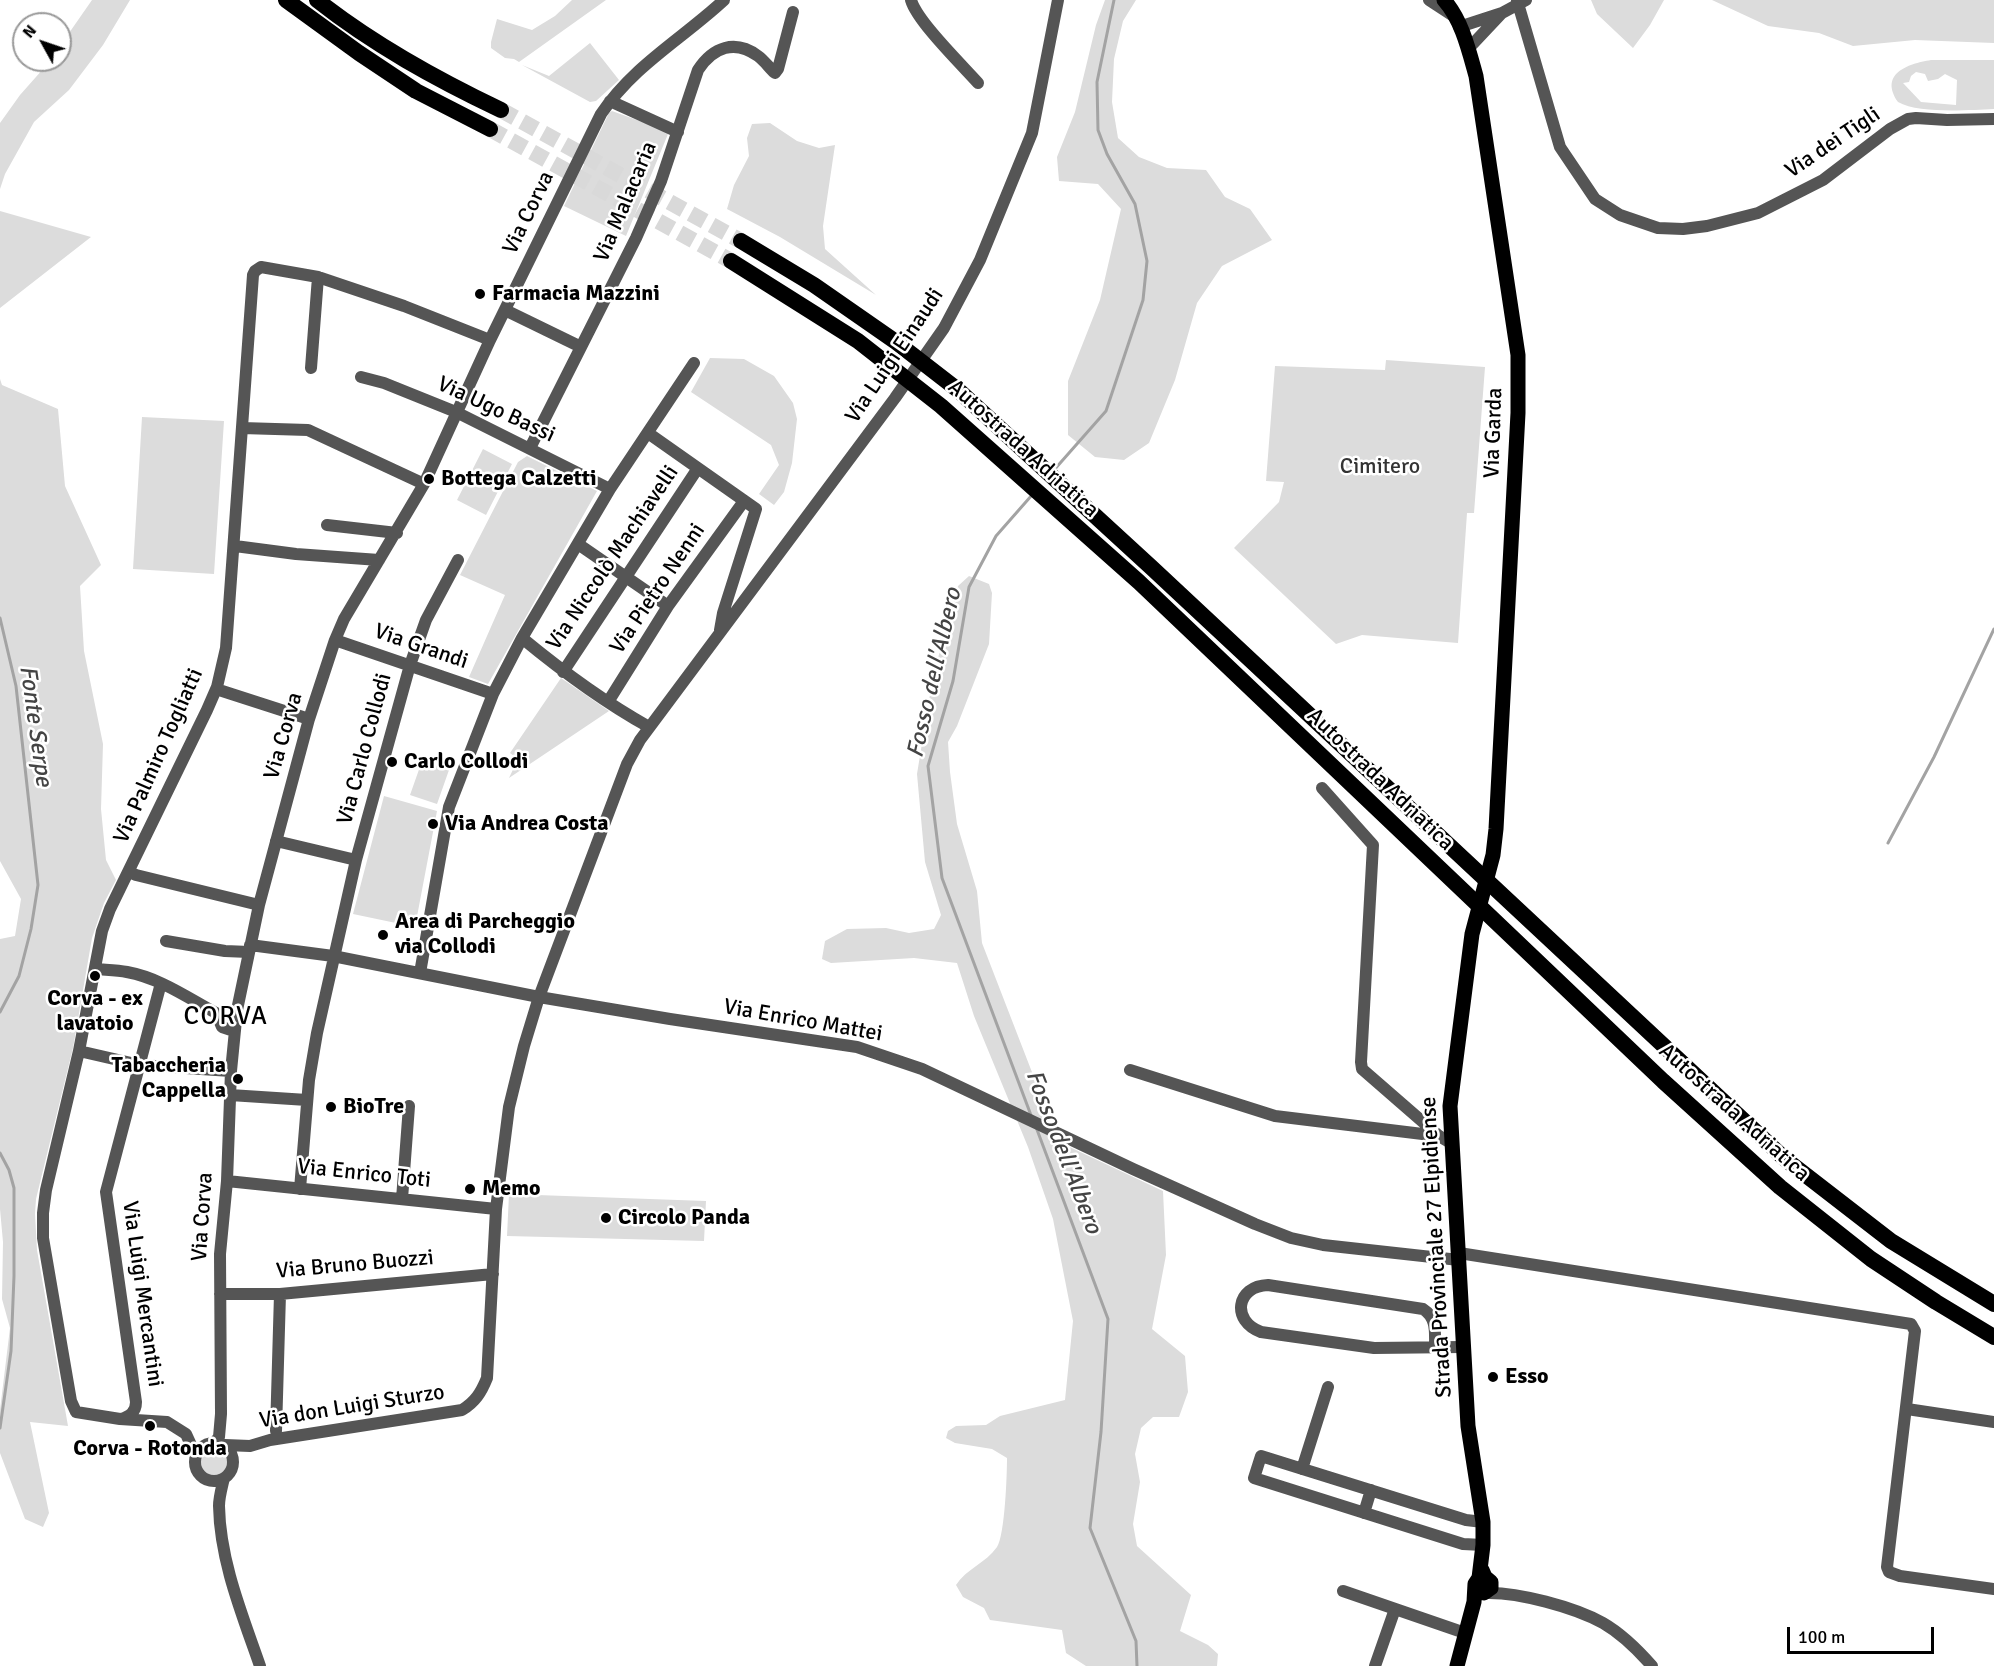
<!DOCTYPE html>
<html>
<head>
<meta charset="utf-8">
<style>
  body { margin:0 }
  #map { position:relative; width:1994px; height:1666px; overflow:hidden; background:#fff; font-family:Signika,sans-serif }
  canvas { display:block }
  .north { position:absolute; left:12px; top:12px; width:60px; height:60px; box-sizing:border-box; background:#fff; border:2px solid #999; border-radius:50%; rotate:310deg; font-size:16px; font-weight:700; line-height:24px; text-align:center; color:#000 }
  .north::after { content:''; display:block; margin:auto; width:21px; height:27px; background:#000; clip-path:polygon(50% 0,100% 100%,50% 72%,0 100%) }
  .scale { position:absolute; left:1787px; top:1627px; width:147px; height:27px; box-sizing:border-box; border:3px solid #000; border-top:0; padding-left:8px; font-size:18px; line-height:21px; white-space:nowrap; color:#000; -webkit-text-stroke:4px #fff; paint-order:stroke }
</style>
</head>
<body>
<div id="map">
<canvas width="1994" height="1666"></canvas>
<div class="north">N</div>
<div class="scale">100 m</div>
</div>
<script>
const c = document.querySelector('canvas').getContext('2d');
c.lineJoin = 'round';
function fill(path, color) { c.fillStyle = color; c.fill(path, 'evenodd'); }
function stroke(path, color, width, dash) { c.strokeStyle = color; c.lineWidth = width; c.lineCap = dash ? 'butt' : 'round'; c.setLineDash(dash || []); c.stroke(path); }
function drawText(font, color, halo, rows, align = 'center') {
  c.font = font + ' Signika,sans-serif'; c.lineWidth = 5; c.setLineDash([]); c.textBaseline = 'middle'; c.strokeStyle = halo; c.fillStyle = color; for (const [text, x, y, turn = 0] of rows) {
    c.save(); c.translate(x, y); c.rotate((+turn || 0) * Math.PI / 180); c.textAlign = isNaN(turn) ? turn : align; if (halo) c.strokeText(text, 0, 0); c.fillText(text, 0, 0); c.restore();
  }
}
fill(new Path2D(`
  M92 0H130L103 45 69 90 34 122 5 174 0 189V123L20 95 51 60H60V46Z
  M572 0H606L519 62 514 59 505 58 491 48V42L497 19 532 30 555 16Z
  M1105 0H1136L1123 21 1114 59 1112 102 1118 138 1139 157 1167 168 1206 170 1225 197 1250 209 1272 240 1222 266 1197 303 1175 380 1149 443 1124 460 1095 457 1068 435V381L1100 300 1121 209 1098 184 1059 181 1057 157 1075 112 1096 25Z
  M1591 0H1664L1650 25 1633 48 1597 14Z
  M1712 0H1994V43L1915 40 1853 46 1819 33 1768 26Z
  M590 43 619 80 596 101 590 102 522 65 549 76Z
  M1931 60H1994V109C1969 110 1919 114 1898 102 1879 74 1907 64 1931 60ZM1916 72 1925 74 1928 81 1938 79 1945 74 1957 80 1956 105 1921 102 1903 83 1909 82 1911 76Z
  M612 111 659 128 668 134 626 236 564 206 609 113Z
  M770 123 797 141 819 148 835 145 823 226 825 249 876 295 780 237 727 209 734 185 749 156 747 138 752 124Z
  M0 211 91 237 0 308Z
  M710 358 744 359 774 376 793 403 797 419 792 463 784 492 774 505 759 494 779 465 771 445 691 392Z
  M1386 360 1485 367 1474 513H1467L1458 643 1362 635 1336 644 1234 548 1279 502 1284 482 1266 481 1275 366 1385 370Z
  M0 379 2 385 58 409 65 486 101 565 80 586 84 651 103 744 101 809 106 860 116 880 104 903 92 938 73 1048 36 1199 35 1214 37 1250 68 1426 30 1422 49 1513 43 1527 25 1519 0 1453V1410L10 1328 2 1299 3 1242 0 1209V939L15 936 21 899 0 861Z
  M142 417 224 421 214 574 133 569Z
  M483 449 512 464 486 515 457 500Z
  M527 456 597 491 488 684 469 677 505 595 460 575 518 462Z
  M969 576 989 584 992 593 989 644 957 726 948 742 950 772 957 824 977 891 982 943 1059 1142 1163 1191 1166 1255 1152 1329 1185 1356 1188 1392 1179 1417H1153L1141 1428 1135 1454 1140 1482 1133 1524 1137 1546 1191 1595 1180 1631 1208 1645 1218 1654 1217 1666H1086L1066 1653 1062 1630 990 1620 984 1608 963 1597 956 1585C966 1569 986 1563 997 1547 1005 1535 1007 1474 1007 1458L992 1449 955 1443 946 1438 948 1431 956 1426 986 1425 1000 1416 1065 1400 1073 1321 1053 1219 1028 1147 974 1016 957 963 914 958 831 963 822 959 825 941 847 929 886 928 909 933 934 929 941 915 925 862 917 774 933 676 958 586Z
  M561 678 609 711 509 778 518 759 510 753Z
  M422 761 449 770 437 804 410 795Z
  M384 796 437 811 415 927 353 914Z
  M509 1194 706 1201 704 1241 507 1236Z
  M201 1462a13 13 0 1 1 26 0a13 13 0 1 1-26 0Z`), '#dcdcdc');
stroke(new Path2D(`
  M1054 470 1106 411 1143 300 1147 261 1135 204 1107 154 1098 130 1097 82 1114 0
  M1032 495 996 536 969 587 953 681 928 766 942 878 1032 1118
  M0 618 16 686 38 885 31 929 19 976 0 1012
  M1888 843 1934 757 1994 629
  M1036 1127 1108 1319 1101 1432 1090 1528 1136 1641 1137 1666
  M0 1153 9 1170 14 1188V1276L11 1351 0 1428`), '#a3a3a3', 3);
stroke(new Path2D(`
  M501 110 741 241
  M490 129 731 261`), '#d9d9d9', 16, [16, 8]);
stroke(new Path2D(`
  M911 0C917 21 961 64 978 83
  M1429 0 1455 17
  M1517 0 1560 147 1595 199 1620 215 1658 228 1683 229 1707 226 1758 213 1823 180 1890 129 1908 119 1916 118 1947 120 1994 119
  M1459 27 1502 13 1526 0
  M1469 48 1501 14
  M610 101 678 132
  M505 310 581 347
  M311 368 318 277
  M361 377 384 383 456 412 610 489
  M242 428 308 430 424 484
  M648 433 756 509 723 613 720 630
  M530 448 636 238 661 181 698 70C713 47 735 39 758 56 765 61 769 68 775 73L778 69 793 12
  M327 525 397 533
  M578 544 668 606
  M235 546 296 554 379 560
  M522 638C562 671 604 702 649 727
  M335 640 493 694
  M563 672 698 468
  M216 689 309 719
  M608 702 668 606 744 501
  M1322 788 1373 845 1361 1062 1362 1069 1439 1136 1451 1143
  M276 841 356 860
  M129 872 136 875 259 905
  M166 941 225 951 249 952
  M250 945 333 956 539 997 670 1019 857 1047 922 1069 1133 1169 1255 1224 1291 1238 1323 1245 1459 1260
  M95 969C106 970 117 970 127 972 160 978 188 998 216 1013
  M420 973 449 807 493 694 522 638 610 489 694 363
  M216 1013 222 1027 234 1031
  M79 1051 140 1065 231 1071
  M1130 1070 1275 1116 1439 1136
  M230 1095 307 1100
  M227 1181 496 1209
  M300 1189 309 1080 317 1033 356 860 410 665 426 620 458 560
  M402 1199 409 1106
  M1459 1253 1911 1324 1915 1331 1887 1567 1889 1572 1900 1576 1994 1589
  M220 1294H280L493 1274
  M1435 1347C1435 1332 1437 1318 1423 1309L1268 1285C1236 1286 1231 1321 1261 1332L1374 1348 1462 1347
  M1907 1409 1994 1422
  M121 1419C130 1416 136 1412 136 1402L106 1192 161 983
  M276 1431 280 1294
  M215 1442 219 1437 221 1414 220 1254 227 1181 231 1071 237 1010 259 905 309 719 335 640 344 619 424 484 490 340 601 114C634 65 682 39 724 0
  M195 1462a19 19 0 1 1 38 0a19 19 0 1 1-38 0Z
  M225 1445 250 1446 270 1440 462 1410C475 1402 481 1393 487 1378L496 1209 509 1107 524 1046 539 997 627 764 640 740 895 398 944 328 980 260 1032 133 1058 0
  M196 1456 186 1434 167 1422 120 1419 76 1412 71 1401 43 1238V1213L46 1190 79 1051 102 931 110 909 207 710 217 687 226 648 253 275 255 271 261 267 318 277 404 306 490 340
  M1302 1469 1328 1387
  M224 1478C222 1487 219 1497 219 1506 220 1561 242 1614 260 1666
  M1364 1513 1371 1490
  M1483 1545 1463 1544 1254 1478 1261 1456 1466 1520 1483 1522
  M1343 1591 1465 1633
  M1486 1593C1518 1592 1574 1607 1603 1623 1622 1634 1638 1650 1652 1666
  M1375 1666 1395 1609`), '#555', 12);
stroke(new Path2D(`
  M1444 0C1462 20 1469 51 1476 76L1518 355V413L1496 829 1493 855 1472 934 1450 1106 1468 1426 1483 1522V1545L1479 1578
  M1475 1589 1479 1592 1484 1593 1491 1588V1582L1485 1577 1482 1570
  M1457 1666 1474 1602 1475 1584 1479 1578 1485 1577`), '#000', 15);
stroke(new Path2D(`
  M286 0 359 53 416 91 490 129
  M317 0C374 45 436 79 501 110
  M741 241 814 285 896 342 958 390 1152 568 1785 1159 1891 1241 1994 1304
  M731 261 858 341 941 406 1139 582 1663 1081 1780 1187 1871 1259 1936 1302 1994 1337`), '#000', 16);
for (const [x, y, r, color] of [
  [480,294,6,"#000"],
  [429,479,6,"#000"],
  [392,762,6,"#000"],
  [433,824,6,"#000"],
  [383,935,6,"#000"],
  [95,976,6,"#000"],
  [238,1079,6,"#000"],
  [331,1107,6,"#000"],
  [470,1189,6,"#000"],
  [606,1218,6,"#000"],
  [1493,1377,6,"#000"],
  [150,1426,6,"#000"]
]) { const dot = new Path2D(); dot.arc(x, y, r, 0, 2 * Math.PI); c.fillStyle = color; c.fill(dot); stroke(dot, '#fff', 2); }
drawText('22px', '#000', '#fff', [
  ["Via dei Tigli",1833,143,-34],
  ["Via Malacaria",626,202,-67],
  ["Via Corva",529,213,-64],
  ["Via Luigi Einaudi",895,356,-56],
  ["Via Ugo Bassi",496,410,25],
  ["Via Garda",1494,433,-88],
  ["Autostrada Adriatica",1023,449,42],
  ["Via Niccolò Machiavelli",613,558,-56],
  ["Via Pietro Nenni",658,589,-56],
  ["Via Grandi",421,647,19],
  ["Via Corva",284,736,-74],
  ["Via Carlo Collodi",365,749,-75],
  ["Via Palmiro Togliatti",159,756,-66],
  ["Autostrada Adriatica",1380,780,44],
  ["Via Enrico Mattei",803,1021,10],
  ["Autostrada Adriatica",1734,1113,42],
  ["Via Enrico Toti",364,1174,6],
  ["Via Corva",203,1217,-86],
  ["Strada Provinciale 27 Elpidiense",1437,1247,-93],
  ["Via Bruno Buozzi",355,1265,-5],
  ["Via Luigi Mercantini",142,1294,82],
  ["Via don Luigi Sturzo",352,1407,-9]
]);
drawText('bold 22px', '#000', '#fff', [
  ["Farmacia Mazzini",492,294],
  ["Bottega Calzetti",441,479],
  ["Carlo Collodi",404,762],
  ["Via Andrea Costa",445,824],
  ["Area di Parcheggio",395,922],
  ["via Collodi",395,947],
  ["Corva - ex",95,999,"center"],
  ["lavatoio",95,1024,"center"],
  ["Tabaccheria",226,1066,"right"],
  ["Cappella",226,1091,"right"],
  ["BioTre",343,1107],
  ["Memo",482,1189],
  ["Circolo Panda",618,1218],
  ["Esso",1505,1377],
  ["Corva - Rotonda",150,1449,"center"]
], 'left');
drawText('22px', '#333', '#fff', [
  ["Cimitero",1380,467]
]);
drawText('italic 24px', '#444', '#fff', [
  ["Fosso dell'Albero",935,673,-77],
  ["Fonte Serpe",35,726,82],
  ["Fosso dell'Albero",1063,1152,69]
]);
c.letterSpacing = '1.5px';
drawText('26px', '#000', '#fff', [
  ["CORVA",226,1017]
]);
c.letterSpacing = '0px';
</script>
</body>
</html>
